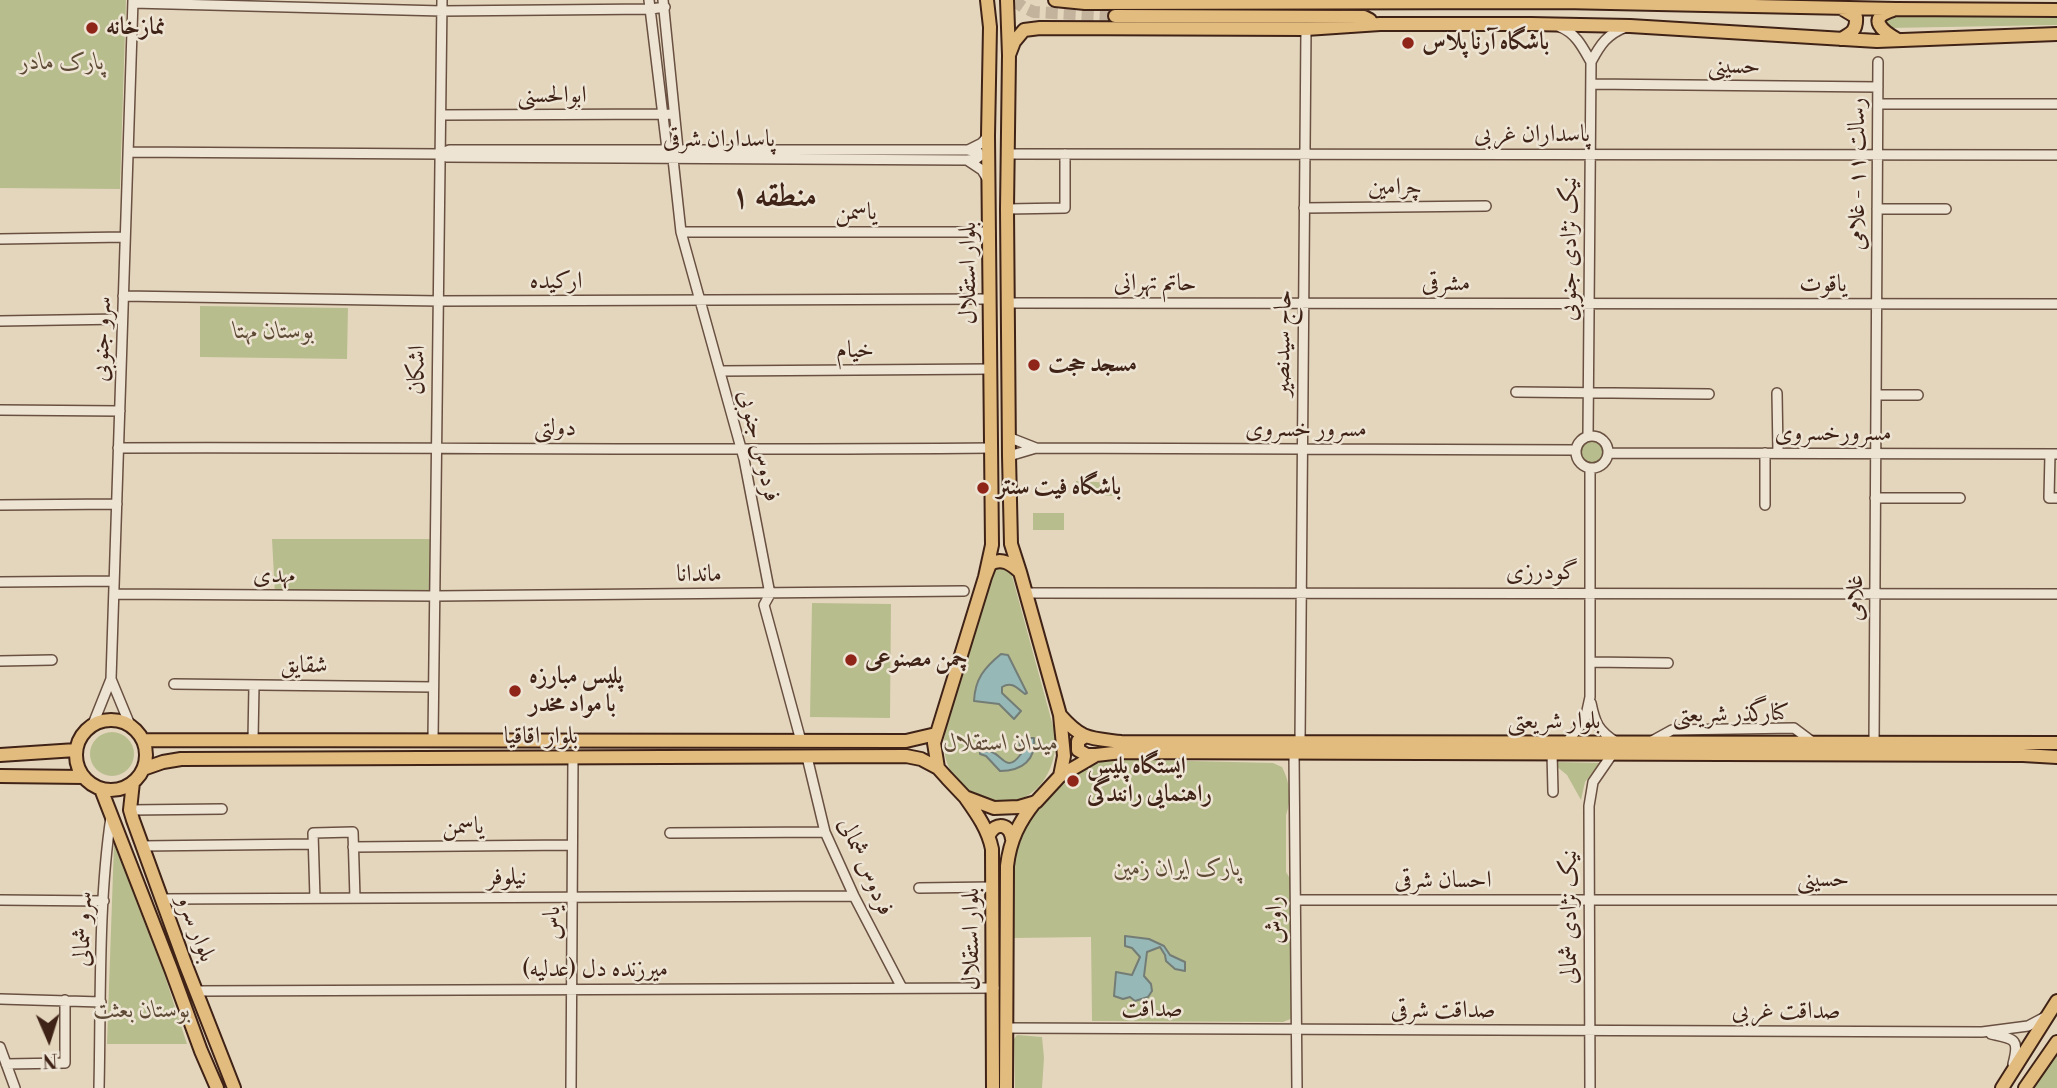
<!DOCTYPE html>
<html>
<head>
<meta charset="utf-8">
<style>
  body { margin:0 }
  #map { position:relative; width:2057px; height:1088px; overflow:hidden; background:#e4d6bd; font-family:"Libre Bodoni",serif }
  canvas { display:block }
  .north { position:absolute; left:14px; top:1004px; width:70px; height:70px; -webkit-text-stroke:5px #ede4d4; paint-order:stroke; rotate:177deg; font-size:19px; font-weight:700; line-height:28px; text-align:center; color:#402317 }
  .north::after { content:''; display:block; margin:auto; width:24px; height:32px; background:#402317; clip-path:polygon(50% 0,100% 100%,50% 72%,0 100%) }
</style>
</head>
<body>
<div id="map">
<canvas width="2057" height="1088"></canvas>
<div class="north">N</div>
</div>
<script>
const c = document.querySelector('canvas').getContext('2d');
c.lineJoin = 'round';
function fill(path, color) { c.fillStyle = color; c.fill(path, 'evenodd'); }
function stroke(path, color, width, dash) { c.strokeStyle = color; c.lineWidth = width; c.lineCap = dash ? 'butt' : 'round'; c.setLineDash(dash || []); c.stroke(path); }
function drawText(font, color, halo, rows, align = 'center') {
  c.font = font + ' "Libre Bodoni",Amiri,serif'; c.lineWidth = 5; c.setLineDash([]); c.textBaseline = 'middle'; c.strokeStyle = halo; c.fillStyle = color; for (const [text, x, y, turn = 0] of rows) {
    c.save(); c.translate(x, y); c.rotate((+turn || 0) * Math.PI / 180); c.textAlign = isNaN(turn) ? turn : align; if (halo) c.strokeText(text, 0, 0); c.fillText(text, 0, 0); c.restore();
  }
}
fill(new Path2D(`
  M0 0H126L120 189 0 188Z
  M1896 15 2057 18V25L1889 28 1885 26 1884 18Z
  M200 306 348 308 347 359 200 357Z
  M1577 452a15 15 0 1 1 30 0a15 15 0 1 1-30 0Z
  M1076 481 1115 483 1114 496 1075 493Z
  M1033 513H1064V530H1033Z
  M272 539H435V596L275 595Z
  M997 565 1011 572 1056 737C1054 830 948 814 944 747 943 726 954 703 960 684 971 646 983 608 993 570Z
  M812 603 891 604 890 718 810 717Z
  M90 754a22 22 0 1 1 44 0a22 22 0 1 1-44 0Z
  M1111 759 1273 763 1282 767C1290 782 1292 799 1286 815V872L1294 885 1293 1018 1283 1022 1092 1021 1091 937 1013 938C1012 914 1008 873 1015 851 1027 812 1072 768 1111 759Z
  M1556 762 1600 763 1585 782 1581 800 1567 775 1556 766Z
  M114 844 163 970 187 1044H107Z
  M1017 1035 1042 1037 1044 1058 1042 1088H1015L1014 1039Z
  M2057 1054V1088H2033Z`), '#b8bd8e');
const water = new Path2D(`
  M1001 654 1008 655 1027 693 1025 694C1017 688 1012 681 1002 687V693L1021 711 1014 719 999 704 974 701C975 679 984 668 1001 654Z
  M1019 738H1034C1036 760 1022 771 1000 771L986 756 980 754V751C983 751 989 751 992 752 1004 757 1007 773 1021 754Z
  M1125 936 1149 939 1164 946 1170 955 1185 962V971L1175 969 1166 961 1165 955 1160 947 1147 952 1144 976 1151 984 1152 991 1148 997 1135 1001 1130 997 1123 999 1114 996 1116 972 1132 975 1140 957 1132 948 1125 946Z`);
fill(water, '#96b8b6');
stroke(water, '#747c76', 2);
stroke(new Path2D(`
  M1013 0 1023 7 1034 12 1115 16`), '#c3b29c', 12, [12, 6]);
const minor = new Path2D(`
  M649 0 667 149 673 159 681 232 744 459 770 594 764 605 801 741
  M663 0 678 149 675 154
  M133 3 442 11 651 9 665 7
  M1560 27C1576 33 1583 48 1591 62
  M1591 84 1878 87
  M1878 104H2057
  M441 115 674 114
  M128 152 440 154 447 157 967 160 982 170 988 180
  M440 154 449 150H968L982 143 988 136
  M1008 154 2057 155
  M967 160 976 159 980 156 978 152 968 150
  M1304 208 1486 206
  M1007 209 1065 208V154
  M1877 209H1946
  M681 232H990
  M0 239 125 237
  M123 296 439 301 990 299
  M1007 303 2057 304
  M0 321 122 319
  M720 371 991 369
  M1516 392 1709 394
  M1777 393 1778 453
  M1876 395H1918
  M0 410 120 411
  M1576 452a16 16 0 1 1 32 0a16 16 0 1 1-32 0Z
  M1588 436 1591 62C1600 45 1607 34 1626 27
  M1008 437 1036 448
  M118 448C410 447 701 451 992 448
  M1608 453 2057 454
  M2050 454 2049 498H2057
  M1009 456 1036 448 1575 450
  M1875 498H1960
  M0 505 117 504
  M1765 505V453
  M0 582 114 581
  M1028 593 2057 594
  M114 594 435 596 964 591
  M0 661 52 660
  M1590 662 1668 663
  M111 679 130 725
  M174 684 433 687
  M1591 703C1595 723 1598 730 1616 742
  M93 724 111 679 133 0
  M253 740 254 685
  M433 740 442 0
  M1652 741 1672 730 1794 728 1814 743
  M1300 742 1306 29
  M1566 743 1585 720 1590 697V468
  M1874 743 1878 62
  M1294 753 1297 1088
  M1552 753 1553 792
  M807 757 825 832 854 896 902 988
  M130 810 222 809
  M670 833 825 832
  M142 846 313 844
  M353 847 572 845
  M919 888 993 887
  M315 898 313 833 353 832 355 898
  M161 899 854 896
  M0 900 104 901
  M1296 900H2057
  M196 991 994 988
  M0 999 101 1002
  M1006 1028 1982 1032 2028 1026 2045 1017
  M1991 1034C2014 1039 2020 1038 2013 1064
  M0 1047 15 1088
  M6 1064 65 1063V1000
  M99 1088C101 1000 98 904 111 817
  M571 1088 573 758
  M1590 1088 1589 806 1593 782 1613 753`);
const major = new Path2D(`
  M1007 0 1009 55 1007 209 1009 456 1011 544 1020 572
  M1055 0 1085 3 1563 2 1896 9 2057 10
  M1841 8 1856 17C1857 30 1852 33 1841 39
  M1893 10C1866 18 1882 31 1898 40
  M1115 16 1364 17 1370 20
  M1009 55 1014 42 1024 30 1040 28 1306 29 1380 24H1531L1630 26 1877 41 2057 34
  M985 577 990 564C1002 557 1011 564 1020 572L1060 715 1064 756 1060 776 1036 802 1019 807 994 808 965 797 947 778 938 768 934 743 985 577 992 545 988 136 990 27 987 0
  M1060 715C1082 740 1089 738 1121 742L2057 743
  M76 755a35 35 0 1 1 70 0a35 35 0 1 1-70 0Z
  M1084 737 1078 741V750L1087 755H1096
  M143 740 906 741 936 734
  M0 755 76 750
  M143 769 163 762 181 759 906 756 921 759 938 768
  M0 776 84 777
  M1060 776 1096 755 1122 752 2023 755 2057 757
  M133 782 130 810 133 820 185 963 234 1088
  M101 789 171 969 201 1051 217 1088
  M965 797C977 814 988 829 992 849L993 1088
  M989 835C996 821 1010 824 1012 839
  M1006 1088 1007 866C1010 840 1019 822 1035 802
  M2002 1088 2057 1001
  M2025 1088 2057 1042`);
stroke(minor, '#695040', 12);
stroke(major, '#402317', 16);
stroke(minor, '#ede4d4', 9);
stroke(major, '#e2bb7e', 12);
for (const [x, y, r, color] of [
  [92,28,7,"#8f2418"],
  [1408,43,7,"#8f2418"],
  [1034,365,7,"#8f2418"],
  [983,488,7,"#8f2418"],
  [851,660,7,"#8f2418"],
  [515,691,7,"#8f2418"],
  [1073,781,7,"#8f2418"]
]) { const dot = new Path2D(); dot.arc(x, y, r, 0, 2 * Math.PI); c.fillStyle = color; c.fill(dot); stroke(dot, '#ede4d4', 2.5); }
drawText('bold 24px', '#402317', '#ede4d4', [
  ["نمازخانه",106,28],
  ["باشگاه آرنا پلاس",1422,43],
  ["مسجد حجت",1048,365],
  ["باشگاه فیت سنتر",997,488],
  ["چمن مصنوعی",865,660],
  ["پلیس مبارزه",529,677],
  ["با مواد مخدر",529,705],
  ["ایستگاه پلیس",1087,767],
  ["راهنمایی رانندگی",1087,795]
], 'left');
drawText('italic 24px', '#5e4a35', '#ede4d4', [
  ["پارک مادر",62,63],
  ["بوستان مهتا",274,332],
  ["میدان استقلال",1001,744],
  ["پارک ایران زمین",1177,869],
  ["بوستان بعثت",142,1011]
]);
drawText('24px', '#402317', '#ede4d4', [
  ["حسینی",1734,67,1],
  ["ابوالحسنی",552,96],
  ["پاسداران غربی",1532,135],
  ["پاسداران شرقی",719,140],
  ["رسالت ۱۱ - غلامی",1858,174,-90],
  ["چرامین",1395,188],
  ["یاسمن",856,213],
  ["نیک نژادی جنوبی",1570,249,-90],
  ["بلوار استقلال",969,273,-90],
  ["ارکیده",556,282],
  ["حاتم تهرانی",1155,284],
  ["مشرقی",1446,284],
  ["یاقوت",1823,285],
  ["سرو جنوبی",103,339,-88],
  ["حاج سیدنصیر",1284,343,-89],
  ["خیام",855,351],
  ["اشکان",418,370,-89],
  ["دولتی",555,429,1],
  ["مسرور خسروی",1306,430],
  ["مسرورخسروی",1833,434],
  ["فردوس جنوبی",758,446,76],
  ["گودرزی",1542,573],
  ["ماندانا",699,575],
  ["مهدی",274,576],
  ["غلامی",1856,598,-90],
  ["شقایق",304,666],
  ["کنارگذر شریعتی",1731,715,-1],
  ["بلوار شریعتی",1554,722],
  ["بلوار اقاقیا",541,737],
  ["یاسمن",463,827],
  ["فردوس شمالی",865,867,66],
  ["نیلوفر",507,878],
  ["حسینی",1823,880],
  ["احسان شرقی",1443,881],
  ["نیک نژادی شمالی",1570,917,-90],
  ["راوش",1276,920,-91],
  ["یاس",553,923,-90],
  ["سرو شمالی",84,929,-88],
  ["بلوار سرو",195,929,69],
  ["بلوار استقلال",972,939,-90],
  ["میرزنده دل (عدلیه)",595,970],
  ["صداقت",1152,1010],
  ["صداقت شرقی",1443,1011],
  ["صداقت غربی",1786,1012]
]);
drawText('bold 32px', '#402317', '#ede4d4', [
  ["منطقه ۱",774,198]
]);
</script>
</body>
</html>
